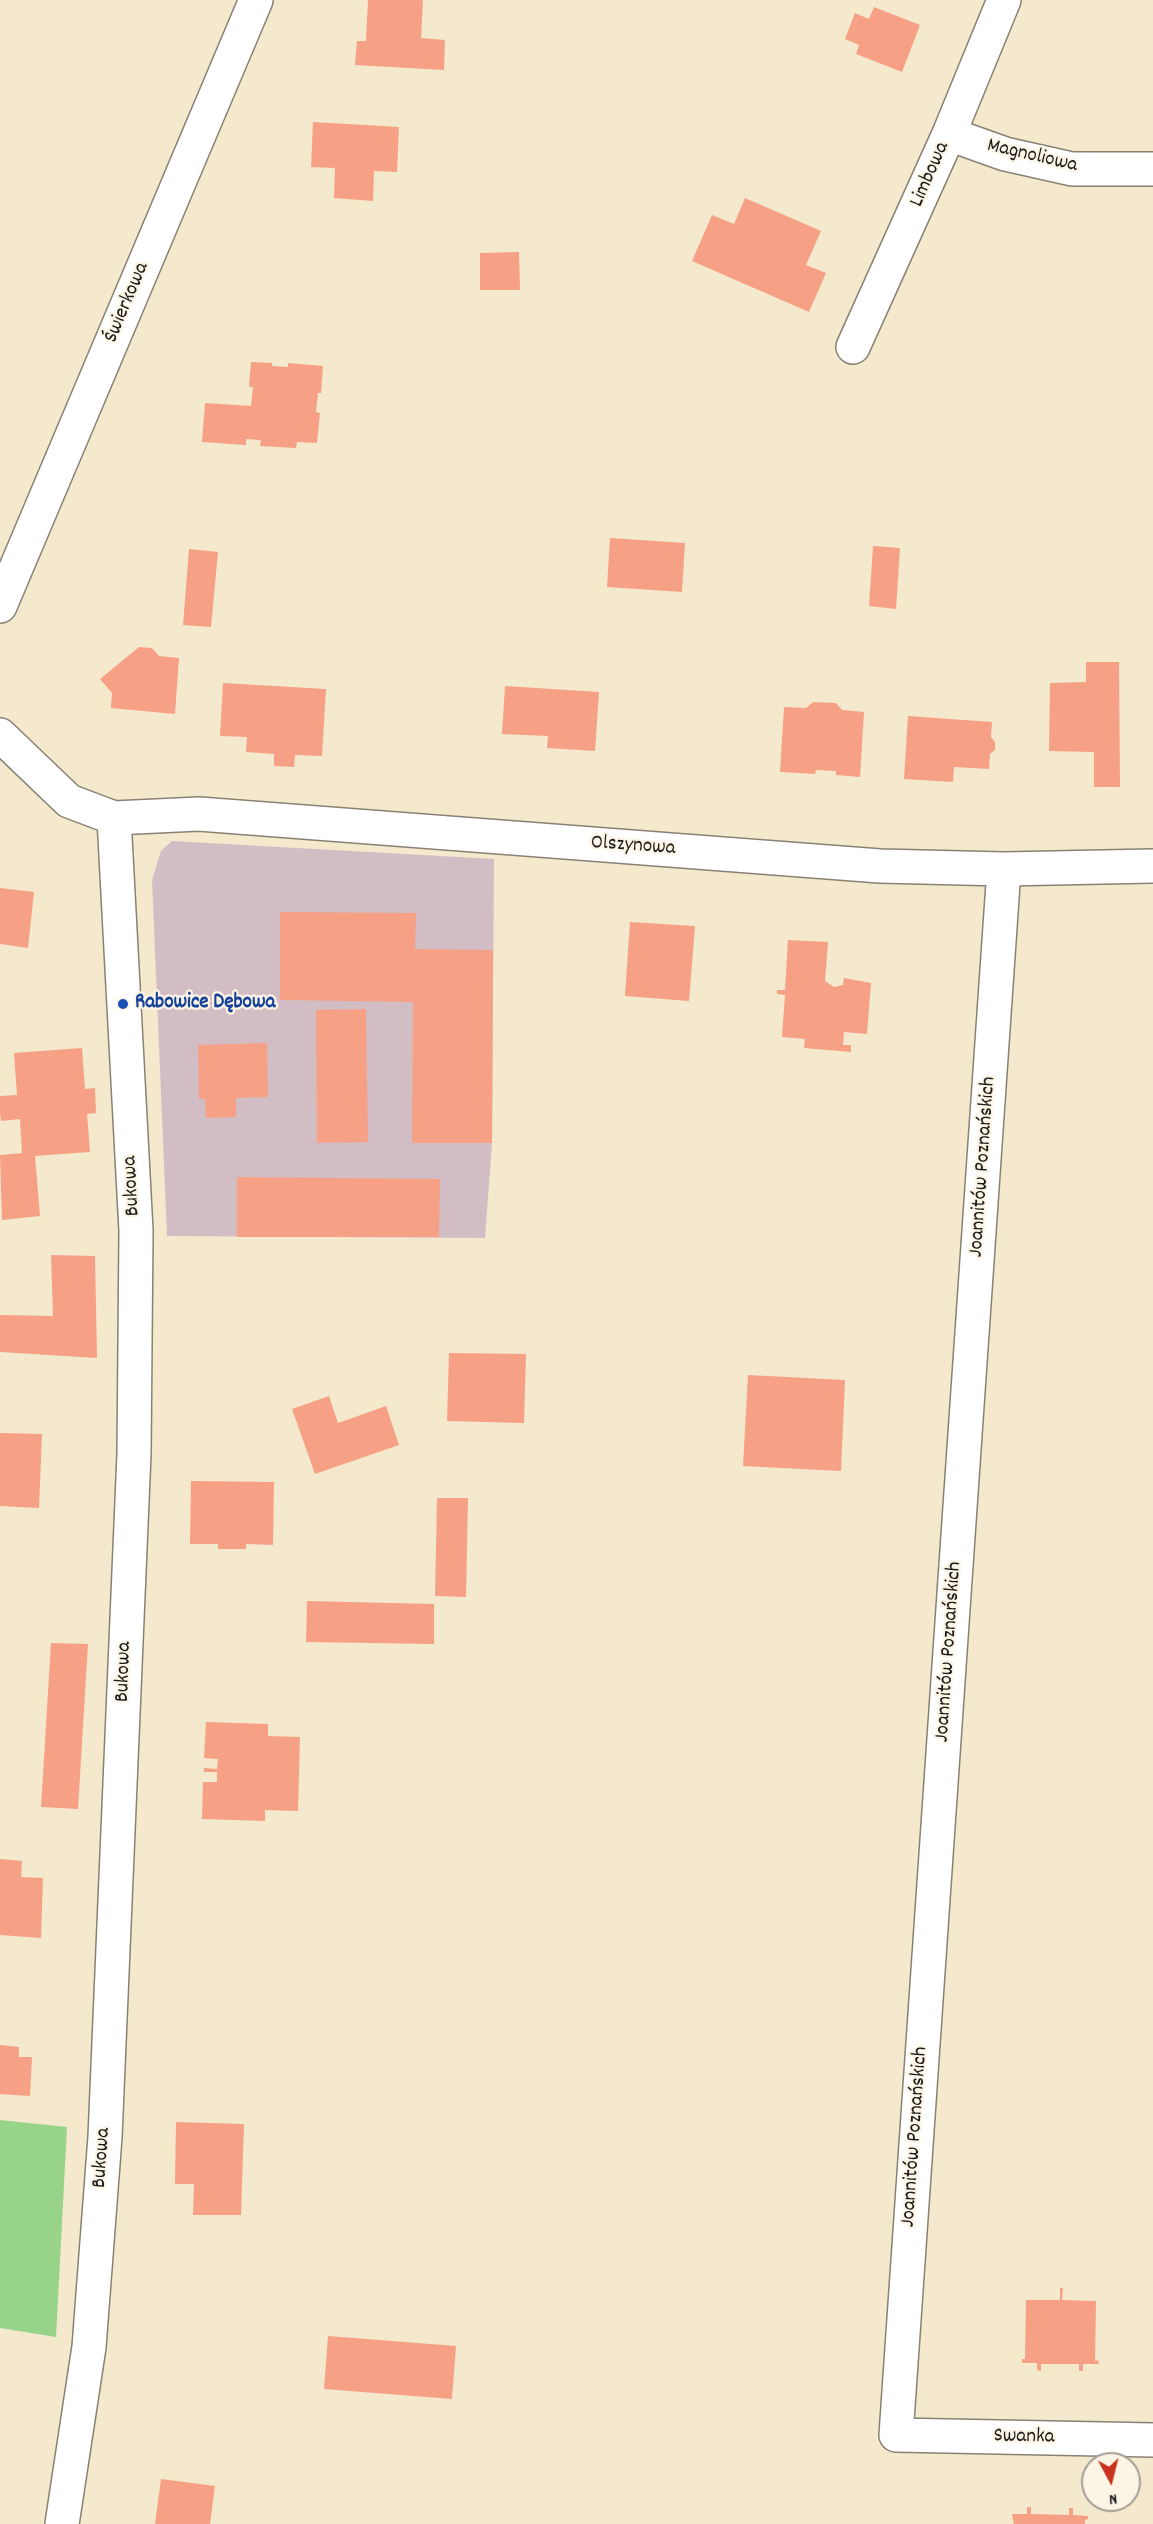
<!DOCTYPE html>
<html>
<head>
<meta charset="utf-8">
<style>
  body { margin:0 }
  #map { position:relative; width:1153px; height:2524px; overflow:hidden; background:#f4e8cd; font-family:Dekko,sans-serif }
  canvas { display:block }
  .north { position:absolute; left:1081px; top:2452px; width:60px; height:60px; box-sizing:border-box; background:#fcf5e5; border:2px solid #a29e95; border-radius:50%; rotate:173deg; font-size:16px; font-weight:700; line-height:24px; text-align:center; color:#1c1c1c }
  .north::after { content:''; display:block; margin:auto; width:21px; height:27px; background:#c8321e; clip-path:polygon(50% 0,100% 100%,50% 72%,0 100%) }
</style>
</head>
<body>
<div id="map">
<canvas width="1153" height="2524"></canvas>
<div class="north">N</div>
</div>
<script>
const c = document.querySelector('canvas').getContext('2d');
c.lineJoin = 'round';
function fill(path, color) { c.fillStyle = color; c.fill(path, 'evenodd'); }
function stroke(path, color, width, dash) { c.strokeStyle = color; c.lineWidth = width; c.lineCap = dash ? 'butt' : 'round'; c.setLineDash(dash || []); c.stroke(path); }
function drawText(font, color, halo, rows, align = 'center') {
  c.font = font + ' Dekko,sans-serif'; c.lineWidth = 4.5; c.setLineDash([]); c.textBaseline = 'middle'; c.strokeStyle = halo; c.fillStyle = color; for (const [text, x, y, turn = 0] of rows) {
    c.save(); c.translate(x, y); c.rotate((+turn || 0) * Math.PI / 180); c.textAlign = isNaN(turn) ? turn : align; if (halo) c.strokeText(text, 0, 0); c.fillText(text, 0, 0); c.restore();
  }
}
fill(new Path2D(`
  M172 841 494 859 492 1143 485 1238 167 1236 152 880 161 851Z`), '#d2bdc5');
fill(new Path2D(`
  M0 2120 67 2127 56 2337 0 2328Z`), '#97d489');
fill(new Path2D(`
  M368 0H423L421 38 445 40 444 70 355 65 357 41H366Z
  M874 7 920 25 902 72 856 54 859 45 845 39 855 13 869 19Z
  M313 122 399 127 397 172 374 171 373 201 334 198 335 168 311 167Z
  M745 198 821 231 806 265 826 273 809 312 692 261 712 215 734 224Z
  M519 252 520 290H480V253Z
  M251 362 272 363V366L288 367V363L323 366 321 393H318L316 412 320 413 317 443 297 442 296 448 260 446 261 440 246 439V445L202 442 205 403 251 406 253 387H249Z
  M610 538 685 543 682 592 607 587Z
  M873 546 900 548 896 609 869 606Z
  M189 549 218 552 211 627 183 625Z
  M139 647 152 648 159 656 179 658 175 714 111 708 112 693 100 679Z
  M1086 662H1119L1120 787H1094V752L1049 751 1050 683 1086 682Z
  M223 683 326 689 322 756 295 755 294 767 274 766V754L246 752 247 737 220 736Z
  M505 686 599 692 595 751 547 748 548 736 502 734Z
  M813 702 836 703 842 710 864 712 860 777 836 775V771L816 770 815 774 780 772 784 707 806 708Z
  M908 716 992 722 991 737 995 742V750L990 754 989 769 954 767 953 782 904 779Z
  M0 888 34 892 28 948 0 944Z
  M280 912 416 913 415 949 493 950 492 1143H412L413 1002 280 1000Z
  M630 922 695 926 689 1001 625 996Z
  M788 940 828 942 825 981 834 987 843 985 844 978 871 983 867 1034 844 1032 843 1045H851V1052L804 1048 805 1039 782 1037 785 995 777 994V990H785Z
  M366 1009 368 1142 317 1143 316 1010Z
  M267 1043 268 1097 236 1098V1117L206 1118 205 1099H199L198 1045Z
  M82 1048 85 1089 95 1088 96 1113 87 1114 90 1152 35 1156 40 1216 2 1220 0 1155 22 1153 20 1119 1 1121 0 1113V1096L17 1095 14 1053Z
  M237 1177 440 1179 439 1237H237Z
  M51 1255 95 1256 97 1358 0 1352V1315L53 1316Z
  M449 1353 526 1354 524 1423 447 1421Z
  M748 1375 845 1380 841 1471 743 1466Z
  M329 1396 338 1423 386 1406 399 1445 315 1474 292 1409Z
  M0 1433 42 1434 39 1508 0 1506Z
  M191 1481 274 1482 273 1545 246 1544V1549H218V1544H190Z
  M437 1498H468L466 1597 435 1596Z
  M307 1601 434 1604V1644L306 1642Z
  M51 1643 88 1644 78 1809 41 1807Z
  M206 1722 268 1724V1736L300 1737 298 1811 265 1810V1821L202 1819 203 1782H217V1772H204V1768L217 1769 218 1759 204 1758Z
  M0 1859 22 1861 21 1877 43 1878 41 1938 0 1935Z
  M0 2045 19 2047V2057H32L30 2096 0 2094Z
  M176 2122 244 2124 241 2215H193L194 2184H175Z
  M1060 2288H1063L1062 2300 1096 2301 1095 2361 1098 2360 1099 2364H1083V2371H1079V2364H1041V2371L1037 2370V2363H1022V2359H1025L1026 2300H1060Z
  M328 2336 456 2346 452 2399 324 2389Z
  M161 2479 215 2486 210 2524H155Z
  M1027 2507H1031V2514L1069 2515V2508H1073V2515L1088 2516V2519L1085 2520V2524H1014L1012 2514H1027Z`), '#f6a186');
const minor = new Path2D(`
  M949 134 1005 154 1072 169H1153
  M853 347 949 134 1004 0
  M0 606 256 0
  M0 735 69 801 114 818 199 814 880 866 1004 869 1153 866
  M1004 869 896 2435 1153 2440
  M62 2524 89 2347 105 2137 134 1454 136 1231 114 818`);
stroke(minor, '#888274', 36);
stroke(minor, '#fff', 33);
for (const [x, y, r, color] of [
  [123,1004,6,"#1a4fb4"]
]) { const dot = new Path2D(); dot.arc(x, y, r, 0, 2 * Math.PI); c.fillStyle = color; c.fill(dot); stroke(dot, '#fcf5e5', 2); }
drawText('21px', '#1c1c1c', '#fcf5e5', [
  ["Magnoliowa",1032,157,13],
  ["Limbowa",931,175,-66],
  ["Świerkowa",128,303,-67],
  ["Olszynowa",633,847,4],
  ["Joannitów Poznańskich",984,1167,-86],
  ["Bukowa",133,1186,-93],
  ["Joannitów Poznańskich",950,1652,-86],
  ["Bukowa",125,1672,-88],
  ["Joannitów Poznańskich",916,2137,-86],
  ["Bukowa",103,2158,-86],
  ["Swanka",1024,2438,1]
]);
drawText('bold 21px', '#164399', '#fcf5e5', [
  ["Rabowice Dębowa",135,1004]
], 'left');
</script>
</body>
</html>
